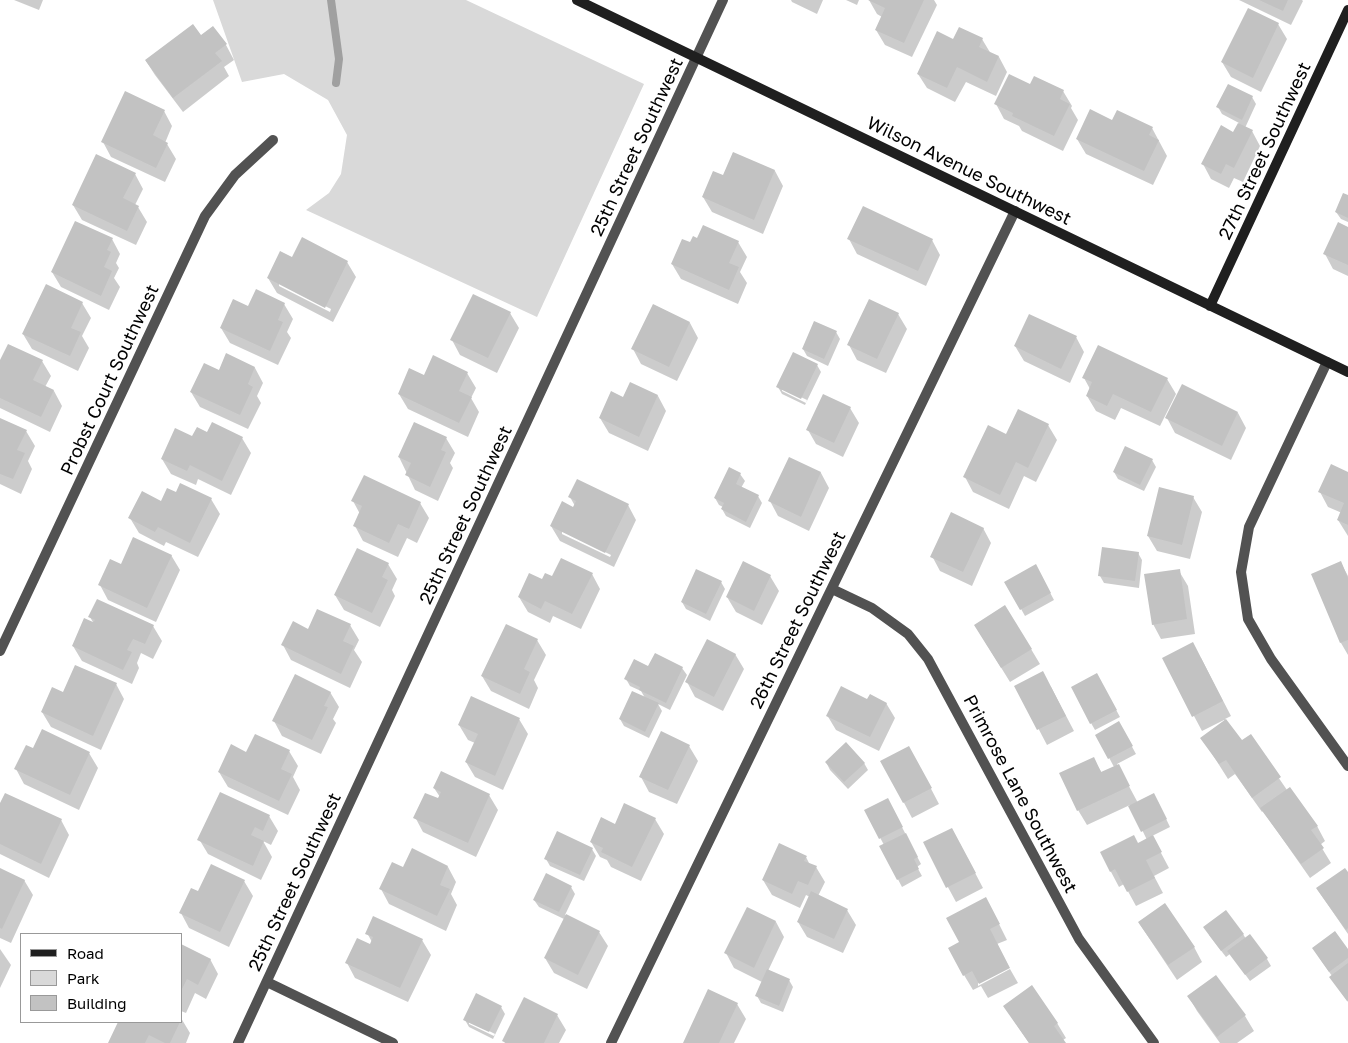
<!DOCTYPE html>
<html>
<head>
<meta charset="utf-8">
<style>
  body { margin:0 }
  #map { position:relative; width:1348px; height:1043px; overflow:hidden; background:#fff; font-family:"Golos Text",sans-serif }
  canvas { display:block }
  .legend { position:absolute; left:20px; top:933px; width:162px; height:90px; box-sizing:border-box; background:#fff; border:1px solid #999; margin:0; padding:6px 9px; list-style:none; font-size:15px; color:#000 }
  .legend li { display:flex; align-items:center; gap:10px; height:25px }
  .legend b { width:25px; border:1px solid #999 }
</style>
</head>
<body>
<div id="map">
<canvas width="1348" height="1043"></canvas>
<ul class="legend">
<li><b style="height:6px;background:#1f1f1f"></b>Road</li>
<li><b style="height:14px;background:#d9d9d9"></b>Park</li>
<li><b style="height:14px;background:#c2c2c2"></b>Building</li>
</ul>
</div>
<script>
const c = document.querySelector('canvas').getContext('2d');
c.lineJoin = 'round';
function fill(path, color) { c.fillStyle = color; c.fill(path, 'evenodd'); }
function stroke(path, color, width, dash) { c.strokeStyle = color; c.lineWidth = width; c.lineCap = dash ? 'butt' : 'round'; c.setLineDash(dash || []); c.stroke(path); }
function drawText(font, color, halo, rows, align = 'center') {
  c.font = font + ' "Golos Text",sans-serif'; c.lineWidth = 4; c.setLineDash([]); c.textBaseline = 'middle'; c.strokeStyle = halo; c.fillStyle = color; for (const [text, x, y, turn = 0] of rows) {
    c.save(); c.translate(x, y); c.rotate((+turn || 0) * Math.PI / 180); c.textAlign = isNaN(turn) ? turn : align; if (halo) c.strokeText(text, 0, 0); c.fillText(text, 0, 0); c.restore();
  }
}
fill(new Path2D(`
  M213 0H466L644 84 537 317 306 210 329 193 341 174 347 135 328 100 284 74 242 82Z`), '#d9d9d9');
fill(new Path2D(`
  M14 0H43L39 10Z
  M791 0H823L817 14 792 2Z
  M846 0H859L857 5Z
  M869 0H934L937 5 912 57 885 45 876 30 882 17 877 14Z
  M1239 0H1302L1303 1 1291 25Z
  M1278 24 1287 39 1261 92 1231 77 1222 62Z
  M201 37 226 45 234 60 224 67 229 76 183 112 155 75 146 61Z
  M982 39 991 54 999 57 1007 72 996 96 966 82 955 102 927 88 918 74 954 41Z
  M1030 86 1063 91 1072 106 1071 108 1078 120 1063 151 1022 131 1019 126 1004 119 996 104Z
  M1252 97 1256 104 1245 128 1252 131 1260 146 1243 182 1234 178 1229 188 1211 179 1203 164 1234 133 1239 123 1222 114 1218 107Z
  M164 111 172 126 165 143 167 144 176 159 165 182 111 157 103 142Z
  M1113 121 1152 128 1167 156 1153 185 1086 154 1077 139Z
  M733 153 775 171 783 186 763 234 712 212 703 197 724 177Z
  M135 174 143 189 135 205 138 207 147 222 136 245 82 220 73 205Z
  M1348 196V222L1341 219 1336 212Z
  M1348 228V276L1333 269 1325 254Z
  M112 239 120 254 116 263 119 268 114 278 120 287 109 310 61 287 52 272Z
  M849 239 932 240 940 255 926 286 857 254Z
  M698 240 738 242 747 257 740 272 747 283 738 304 681 279 672 264 691 244Z
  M292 259 347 262 356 277 333 322 277 293 268 278ZM279 283 331 309 330 312 279 286Z
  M82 303 91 318 82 336 89 348 78 371 32 349 23 334Z
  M284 304 293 319 287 332 291 338 278 365 230 343 221 328 249 308Z
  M654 305 690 323 698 338 677 381 641 364 633 349Z
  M510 313 519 328 497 373 460 355 452 340Z
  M898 314 907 329 886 373 857 360 849 345Z
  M836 332 840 339 828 366 807 356 803 349Z
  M1076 337 1084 352 1070 383 1024 361 1015 346Z
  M226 355 255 368 263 383 257 396 261 403 248 429 200 407 191 392 219 371Z
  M42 361 51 376 45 387 54 391 62 406 50 432 0 408V363Z
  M817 365 821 372 805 405 782 394 778 387ZM782 388 807 400 806 403 782 391Z
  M467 373 476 388 471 398 479 412 468 437 408 409 399 394 425 377Z
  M1084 378 1167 379 1176 394 1160 426 1121 408 1115 420 1096 411 1087 396 1090 389Z
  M630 384 658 396 666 411 648 451 609 433 600 418 623 398Z
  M850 408 859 423 843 457 816 444 808 430Z
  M1238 413 1246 428 1231 460 1175 433 1167 418Z
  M0 419 26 431 35 446 28 461 32 469 21 494 0 484Z
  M1048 425 1057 440 1036 482 1024 476 1009 509 973 492 965 477Z
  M208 433 242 438 251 453 231 495 198 479 196 485 171 474 162 459 193 438Z
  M446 438 455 453 450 463 453 468 438 501 415 490 399 457Z
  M790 459 821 473 829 488 809 531 778 516 770 501Z
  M1152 460 1156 467 1144 491 1118 479 1114 472Z
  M1348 473V536L1338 520 1342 513 1328 507 1320 492Z
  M740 474 745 481 741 488 758 496 762 503 750 528 726 516 722 509 723 507 719 505 715 498Z
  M177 494 211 499 220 514 198 557 166 542 164 546 139 533 130 518Z
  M570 497 628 505 636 520 614 567 560 541 551 526 574 509 575 506ZM562 531 611 555 610 557 562 534Z
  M1193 497 1202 512 1190 559 1157 551 1148 536Z
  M353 501 420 503 429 518 417 543 407 538 398 557 363 541 355 526 360 514Z
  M983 528 991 543 972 586 940 571 932 556Z
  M1138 553 1142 560 1139 588 1104 583 1100 576Z
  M171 555 180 570 156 622 108 600 100 585 121 566Z
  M1341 563 1348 576V655L1341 643 1313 574Z
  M388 564 397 579 392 590 395 596 380 627 344 610 335 595Z
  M1036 566 1054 600 1025 616 1006 582Z
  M1179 571 1188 586 1195 634 1161 639 1153 624Z
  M592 574 600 589 581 629 553 616 550 623 528 612 519 597 543 581Z
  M770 576 779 591 762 625 736 612 727 597Z
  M721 582 725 589 710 621 686 609 682 602Z
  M90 617 153 626 162 641 153 659 141 653 137 663 139 668 132 684 82 661 73 646 94 624Z
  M350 625 359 640 354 650 362 662 350 688 291 660 283 645 309 630Z
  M537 640 546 655 534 680 538 688 529 709 491 691 482 676Z
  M984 640 1031 649 1040 664 1010 682Z
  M735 654 744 669 723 711 695 697 687 682Z
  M1163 658H1201L1231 716 1225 719 1242 742 1250 736 1287 790 1317 826 1325 841 1320 845 1331 863 1310 878 1263 811 1262 812 1235 774 1228 779 1202 738 1225 721 1224 720 1202 731Z
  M649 667 682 668 687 675 670 710 658 704 662 711 649 738 624 726 620 719 645 698 641 691 630 686 626 679Z
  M1101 682 1120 717 1095 730 1091 723Z
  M116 684 124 699 101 750 51 727 42 712 63 693Z
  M1016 686 1051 687 1074 731 1047 745Z
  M330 692 339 707 333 719 336 723 321 754 282 736 274 721Z
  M868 701 886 703 895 718 879 751 836 730 827 715Z
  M519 719 528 734 503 790 475 777 466 762 475 743 468 740 459 725Z
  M1119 723 1136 754 1117 764 1138 803 1158 802 1170 827 1152 836 1169 868 1154 876 1163 893 1136 906 1124 884 1119 887 1101 853 1138 844 1147 840 1130 805 1087 825 1078 810 1093 758 1102 773 1114 767 1097 735Z
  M689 746 698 761 677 804 649 792 641 777Z
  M33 750 89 753 98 768 79 810 24 784 16 769Z
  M289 751 298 766 293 777 300 790 288 815 228 787 219 772 247 753Z
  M882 761 917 762 939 804 912 818Z
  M826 762 864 763 868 770 848 789 830 770Z
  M434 788 489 795 498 810 476 857 423 832 415 817 438 800 440 797Z
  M888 800 921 864 917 867 922 876 902 887 881 847 884 845 866 811Z
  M0 806 61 820 69 835 49 878 0 854Z
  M269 816 278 831 271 845 263 841 272 857 261 880 208 854 199 839Z
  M655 819 664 834 641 881 611 867 607 860 600 857 591 842 615 825Z
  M924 843 960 844 983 888 956 902Z
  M592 849 596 856 584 881 550 866 546 859Z
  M806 857 810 865 816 867 825 882 818 896 847 910 856 925 843 953 807 937 798 922 810 897 806 895 800 908 772 895 763 880Z
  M448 867 456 882 451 894 457 905 446 931 389 904 381 889 403 869Z
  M0 869 24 880 33 895 11 943 0 938Z
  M1348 874V934L1317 889Z
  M244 881 253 896 229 947 189 928 181 913 199 893Z
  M571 887 575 894 565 915 599 932 608 946 587 989 554 973 545 958 564 919 539 907 534 900Z
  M747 908 776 922 784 937 768 971 789 980 793 987 783 1012 761 1003 757 996 762 982 734 968 726 953Z
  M994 914 1007 940 997 944 1009 967 978 983V986L1010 969 1018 983 988 998 981 986 973 990 964 975 960 943Z
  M1139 923 1194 947 1202 962 1177 980Z
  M367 933 422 940 431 955 408 1002 355 978 347 963 370 945 372 942Z
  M1243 934 1246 939 1267 959 1271 966 1250 981 1230 954 1226 957 1209 935Z
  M181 946 210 959 218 974 206 999 195 993 186 1013 181 1011Z
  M0 949 11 965 0 988Z
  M1348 951V1002L1335 984 1332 976 1318 956Z
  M1216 976 1245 1016 1254 1031 1237 1043H1220L1197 1011 1189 997Z
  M737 1004 746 1019 734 1043H684Z
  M1004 1006 1057 1023 1066 1038 1063 1040 1065 1043H1029Z
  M501 1007 505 1014 493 1039 469 1027 465 1020ZM469 1021 495 1034 494 1036 469 1024Z
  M557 1015 566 1030 559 1043H505L504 1041Z
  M181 1018 190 1033 186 1043H109L119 1022H181Z`), '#0003');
stroke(new Path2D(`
  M331 0 339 59 336 83`), '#a0a0a0', 8);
fill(new Path2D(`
  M868 0H924L904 43 875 30 885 8Z
  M1259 0H1288L1283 11Z
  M1248 8 1279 23 1253 78 1221 62Z
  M193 24 201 35 213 26 227 44 215 53 222 61 173 98 145 60Z
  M959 27 983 38 979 47 999 56 987 82 957 67 947 88 917 74 937 31 953 39Z
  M1009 74 1030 84 1034 76 1064 90 1060 99 1070 104 1054 136 1012 116 1013 113 994 104Z
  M1228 84 1253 96 1242 120 1216 107Z
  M125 91 165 110 153 135 168 143 156 168 101 142Z
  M1090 109 1112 120 1117 110 1153 127 1149 135 1159 140 1144 171 1076 139Z
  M1238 123 1253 130 1234 168 1226 164 1221 174 1201 164 1221 125 1233 132Z
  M733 152 775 170 754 220 702 197 713 171 723 175Z
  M96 154 136 173 123 198 139 206 127 231 72 205Z
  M1343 193 1348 195V218L1335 212Z
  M863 206 933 239 918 271 847 239Z
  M75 221 113 238 107 250 111 252 104 267 112 271 101 296 51 272Z
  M1338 222 1348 227V265L1323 254Z
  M703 225 739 241 729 263 739 267 729 290 671 264 682 239 690 242 693 236 697 238Z
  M302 237 348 261 325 308 267 278 280 251 292 257Z
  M46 284 83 302 71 328 81 332 70 356 22 334Z
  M256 289 285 303 278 320 283 322 270 351 220 328 233 299 248 306Z
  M473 294 511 312 488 358 450 340Z
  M869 299 899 313 877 359 847 345Z
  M653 304 690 322 669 367 631 349Z
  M1029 314 1077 336 1061 369 1014 346Z
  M814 321 837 331 824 359 802 349Z
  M8 344 43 360 33 380 54 390 41 417 0 398V360Z
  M1098 345 1168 378 1151 412 1113 394 1107 406 1086 396 1092 382 1082 378Z
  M793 352 818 364 801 399 776 387Z
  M226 353 255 367 248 384 253 387 240 415 190 392 204 363 219 370Z
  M433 355 468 372 459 391 472 397 459 423 398 394 409 368 424 375Z
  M630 382 658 395 639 437 599 418 611 391 623 397Z
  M1182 384 1238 412 1222 446 1165 418Z
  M823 394 851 407 834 443 806 430Z
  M1018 409 1049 424 1028 468 1016 462 1000 495 963 477 988 425 1006 434Z
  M0 418 27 430 17 450 25 453 13 479 0 474Z
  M212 422 243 437 222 481 190 465 187 471 161 459 175 428 192 436 197 427 207 432Z
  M414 422 447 437 441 450 446 452 430 487 405 475 411 463 398 457Z
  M1125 446 1153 459 1140 485 1113 472Z
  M789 457 821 472 801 517 768 501Z
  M1331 464 1348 472V525L1337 520 1344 503 1318 492Z
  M729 467 741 473 736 484 759 495 746 522 721 509 724 503 714 498Z
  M364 475 421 502 409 529 398 524 389 543 353 526 362 506 351 501Z
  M577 479 629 504 605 553 550 526 562 501 573 507 576 501 568 497Z
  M180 483 212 498 190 543 158 527 155 532 128 518 142 491 161 501 167 488 176 492Z
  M1159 487 1194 496 1182 545 1147 536Z
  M951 512 984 528 963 572 930 557Z
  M133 537 172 555 147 608 98 585 110 559 121 564Z
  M1102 547 1139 552 1135 581 1098 576Z
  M357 548 389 563 382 577 388 580 372 613 334 595Z
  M561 558 593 573 572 614 545 601 541 609 518 597 529 573 542 579 545 573 552 576Z
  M743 561 771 575 754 611 726 597Z
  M1341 561 1348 578V640L1340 643 1311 574Z
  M1036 564 1051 593 1020 610 1004 582Z
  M696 569 722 581 706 614 681 602Z
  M1180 569 1187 619 1152 625 1144 574Z
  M97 599 154 625 145 644 133 639 127 650 132 652 123 670 72 646 84 618 93 622 95 620 88 617Z
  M1005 605 1032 649 1001 668 974 625Z
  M317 609 351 624 343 641 354 646 341 674 281 645 293 621 308 629Z
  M506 624 538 639 524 669 530 672 520 694 481 676Z
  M707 639 736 654 714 697 685 682Z
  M1193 642 1223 701 1192 717 1162 658Z
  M655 653 683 667 666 703 639 690 640 687 624 679 634 659 648 666Z
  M75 665 117 683 93 736 41 712 52 687 63 692Z
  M1043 671 1066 716 1037 730 1014 686Z
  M1097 673 1117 710 1090 724 1071 687Z
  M295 674 331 692 324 706 328 707 312 740 272 721Z
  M841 686 867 699 870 694 887 703 870 737 826 716Z
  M632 691 659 703 645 732 619 719Z
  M471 696 520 718 495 776 465 762 478 734 458 725Z
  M1226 719 1242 740 1251 734 1281 777 1252 798 1226 760 1219 764 1200 738Z
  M1119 721 1133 746 1108 759 1095 735Z
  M42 729 90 752 70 795 14 769 26 745 33 748Z
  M661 731 690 745 668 790 639 777Z
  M255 734 290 750 281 769 292 774 279 801 218 772 231 744 246 752Z
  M846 742 865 763 844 782 825 762Z
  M909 746 932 788 903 803 880 761Z
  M1094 757 1101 772 1119 764 1130 786 1077 811 1059 773Z
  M441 771 490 794 468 843 413 818 425 793 438 798 441 792 433 788Z
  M1290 787 1318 826 1311 830 1324 848 1301 864 1260 808Z
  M220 792 270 815 263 831 255 827 251 835 264 841 253 866 197 840Z
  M5 793 62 819 41 864 0 844V803Z
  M1154 793 1167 819 1141 832 1128 806Z
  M888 798 903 827 879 839 864 810Z
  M624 803 656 818 632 867 601 852 603 848 590 842 601 817 615 824Z
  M952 828 976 873 946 888 923 842Z
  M557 831 593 848 580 875 544 859Z
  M906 833 918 857 914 859 919 869 897 880 879 846Z
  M1134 835 1138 843 1153 835 1162 852 1146 860 1155 878 1127 892 1115 869 1110 872 1100 852Z
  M779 843 807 856 804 861 817 866 808 885 798 881 792 894 762 880Z
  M412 848 448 866 440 885 450 889 437 916 379 889 392 862 403 867Z
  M211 864 245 880 220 932 179 913 191 888 198 891Z
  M0 868 25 880 2 929 0 928Z
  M1345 868 1348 872V928L1346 930 1316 888Z
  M546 873 572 886 559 912 533 900Z
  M811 891 848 909 834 939 797 922Z
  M986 897 1000 924 990 929 1010 968 979 984 972 971 963 976 948 948 959 942 946 918Z
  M1165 903 1195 947 1168 965 1138 922Z
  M747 907 776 921 754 968 724 953Z
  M1226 910 1244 934 1221 951 1203 927Z
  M566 914 600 931 578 975 544 958Z
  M373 916 423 939 400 988 345 963 357 938 370 944 373 937 365 934Z
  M1335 931 1348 949V958L1329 972 1312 948Z
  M1250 934 1268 958 1245 975 1227 951Z
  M181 944 211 959 198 985 187 979 181 991Z
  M1348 963V1000L1347 1001 1329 977Z
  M767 969 790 979 779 1006 755 996Z
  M1216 975 1246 1015 1217 1037 1187 996Z
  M1032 985 1058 1023 1054 1026 1066 1043H1029L1003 1006Z
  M708 989 738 1003 719 1043H683Z
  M476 993 502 1006 489 1032 463 1020Z
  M524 997 558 1014 544 1043H506L502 1041Z
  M118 1022H180L170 1043H165L149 1035 145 1043H108Z`), '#c2c2c2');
stroke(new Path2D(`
  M1327 362 1249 527 1241 572 1248 619 1271 659 1348 766
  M832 589 872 608 908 634 928 659 1079 939 1154 1043
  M0 651 205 216 235 175 273 140
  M267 982 393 1043
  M238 1043 723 0
  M611 1043 1015 211`), '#525252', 10);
stroke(new Path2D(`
  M577 0 1348 372
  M1210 306 1348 10`), '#1f1f1f', 10);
drawText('18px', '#000', '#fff', [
  ["25th Street Southwest",637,147,-65],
  ["27th Street Southwest",1265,151,-65],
  ["Wilson Avenue Southwest",969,171,26],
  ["Probst Court Southwest",110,380,-65],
  ["25th Street Southwest",466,515,-65],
  ["26th Street Southwest",798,620,-64],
  ["Primrose Lane Southwest",1020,794,62],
  ["25th Street Southwest",295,882,-65]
]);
</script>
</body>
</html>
